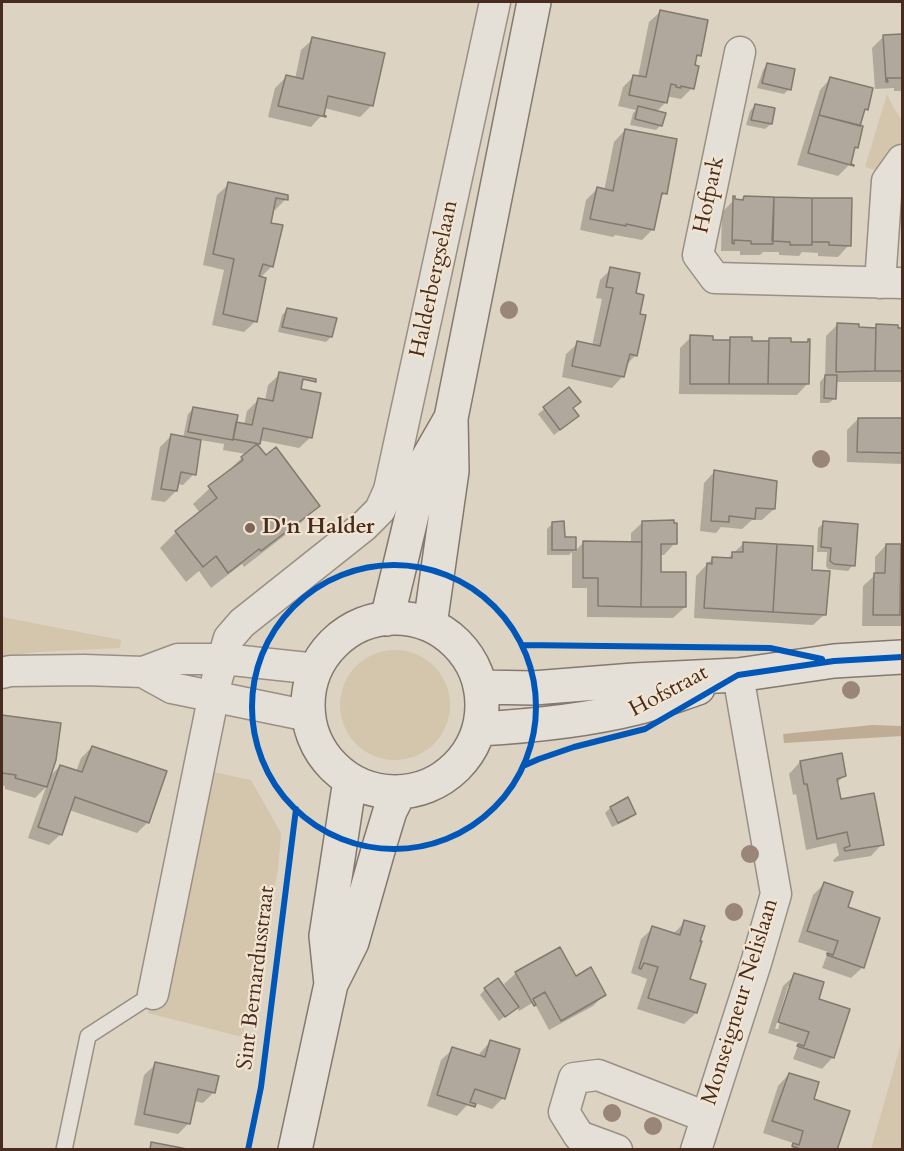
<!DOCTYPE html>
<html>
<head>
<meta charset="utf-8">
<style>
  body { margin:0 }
  #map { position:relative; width:904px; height:1151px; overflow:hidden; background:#ddd3c2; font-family:Cardo,serif }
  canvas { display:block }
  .frame { position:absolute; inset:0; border:3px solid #462b1e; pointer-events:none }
</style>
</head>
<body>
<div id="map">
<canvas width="904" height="1151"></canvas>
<div class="frame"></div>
</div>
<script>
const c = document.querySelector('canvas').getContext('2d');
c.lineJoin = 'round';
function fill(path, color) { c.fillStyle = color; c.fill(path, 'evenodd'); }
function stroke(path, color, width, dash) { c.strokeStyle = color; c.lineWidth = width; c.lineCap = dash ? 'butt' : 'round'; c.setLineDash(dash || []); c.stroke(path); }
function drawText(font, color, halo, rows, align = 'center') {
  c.font = font + ' Cardo,serif'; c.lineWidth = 4.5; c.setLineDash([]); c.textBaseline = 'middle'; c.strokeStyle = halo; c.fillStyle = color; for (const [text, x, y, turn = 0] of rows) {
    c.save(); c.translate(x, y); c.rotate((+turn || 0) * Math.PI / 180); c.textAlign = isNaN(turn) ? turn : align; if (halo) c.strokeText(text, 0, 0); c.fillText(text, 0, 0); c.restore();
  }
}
fill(new Path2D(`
  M887 94 894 109 902 120V147L883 172 865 167Z
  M2 617 121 640 120 648 37 652 2 657Z
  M340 705a55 55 0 1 1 110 0a55 55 0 1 1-110 0Z
  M208 771 251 780 281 833 278 869 260 963 242 1037 148 1013Z
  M902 1040V1149H871Z`), '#d4c5ad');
fill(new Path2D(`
  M872 725 902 726V736L784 743 783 734Z`), '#bfac95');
fill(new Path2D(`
  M661 11 699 55 694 60 692 88 681 99 670 97 666 98 665 103 656 112 661 125 656 130 630 125 633 113 636 110 618 106 623 87 634 76 638 77 649 22Z
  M902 35V91H894V88L875 89 872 48 883 37Z
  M313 39 372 105 360 117 324 108 322 115 311 127 268 117 275 88 286 77 295 79 301 50Z
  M768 64 789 89 784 94 757 88 763 70Z
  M831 78 866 109 862 114 857 147 852 151 849 165 838 176 797 165 820 90Z
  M755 105 771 124 765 129 746 125 750 111Z
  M625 130 665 193 659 199 653 229 642 240 615 235 613 237 580 230 586 200 597 189 604 191 614 142Z
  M229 184 286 199 275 210H272L269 224 272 266 260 278 256 321 244 332 212 325 224 270 203 265 217 195Z
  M744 198 849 245 838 257 818 256V253L802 252 799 256 779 255V252H763L760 255H740V251H721L722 212 733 201H741Z
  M611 269 634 294 638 315 636 355 626 365 623 376 612 388 562 377 566 354 578 343 592 346 602 299 596 298 600 280Z
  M287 310 331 337 326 342 278 332 282 315Z
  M837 325 858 329H873L876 326 902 330V382H835V398L829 403H820V382L825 376 826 336Z
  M691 337 711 341 727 342 730 338 750 342 767 343 770 339 808 383 797 395 679 394 680 348Z
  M280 374 299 390 311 437 299 448 259 440 256 445 266 457 318 505 302 522 244 567 242 564 211 588 199 571 186 582 160 548 176 532 200 513 193 504 246 454 223 450 224 444 200 440 194 474 183 485 177 484 176 491 165 502 151 500 160 447 171 436 183 438 188 414 194 408 235 423 244 425 247 411 258 400 265 401 268 385Z
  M569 389 572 421 554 435 538 414Z
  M858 419 902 420V464L847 462V430Z
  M715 471 774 509 762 520H752L742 529 721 527 716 533 700 531 704 483Z
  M643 522 675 543 664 555H659V573L685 607 673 618 587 617V588H572V552L569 555H547V529L553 523 563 538H575L574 552 583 543H631V533Z
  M824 523 853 565 848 571 828 569 826 566 827 552H817L818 528Z
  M744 543 810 572 825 614 813 625 694 618 696 576 712 559 726 560Z
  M886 545 902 546V626H862L863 586 875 575V557Z
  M2 717 59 724 49 777 60 766 76 772 81 758 92 747 148 822 137 833 69 810 61 834 49 845 28 838 46 787 35 798 5 789V786H2Z
  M800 762 844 776 836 784 840 800 882 844 871 856 834 862 833 860 839 855 836 843 806 850 796 794 793 795 789 774Z
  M610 808 634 813 629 819 612 827 605 813Z
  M824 884 863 967 851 978 822 968 828 952 798 942 813 895Z
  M685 922 688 980 704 985 696 1013 684 1024 637 1009 647 979 631 973 641 939 653 928 673 934Z
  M516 973 575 978 604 995 593 1006 549 1030 534 1002 519 1011 517 1006 499 1021 480 995 485 989 507 993 509 992 504 984Z
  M795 975 817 1000 833 1057 822 1069 793 1059 799 1043 768 1033 783 986ZM788 986H792L778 1029H775Z
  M491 1041 503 1098 492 1109 469 1101 468 1104 457 1116 427 1106 441 1060 453 1049 478 1057 480 1053Z
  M156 1064 214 1092 203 1103 194 1101 189 1123 178 1134 134 1125 144 1075Z
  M789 1074 812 1100 836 1150H791L793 1143 763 1133 778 1086Z`), '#0003');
const building = new Path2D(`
  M660 10 708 20 701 56 697 55 695 65 699 66 694 89 681 86V88L676 87V85L671 84 667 103 629 95 633 75 646 77Z
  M902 34V78H887L888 82H886L883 35Z
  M312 37 385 53 373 106 328 96 324 115 326 116V117L278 106 286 75 303 79Z
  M767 63 795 69 791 90 762 83Z
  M830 77 873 88 868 110 865 109 860 126 819 115Z
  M755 104 775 108 772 124 751 120Z
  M638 106 666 113 662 126 635 119Z
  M819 115 863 126 858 148 855 147 851 164 854 165V166L808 153Z
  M625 129 677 139 667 194 662 193 654 230 626 224V226L590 219 597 187 613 191Z
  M228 182 288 195V200L276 198 271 223 283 225 273 267 263 264 259 276 266 278 257 322 223 314 234 259 213 254Z
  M733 196H735V199L743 200 744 196 774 197 773 244H751V241L734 240V244L732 243Z
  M774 197 812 198V245H790V242L772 241Z
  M812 198H852L851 246 829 245V242H812Z
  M610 267 640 273 636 293 644 295 640 314 646 315 637 356 630 354 624 377 572 366 577 341 600 346 613 288 606 287Z
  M287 308 337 318 332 337 282 327Z
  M837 323 859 324V327L876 328 875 371 836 372Z
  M876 324 898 325V328H902V371H875Z
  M690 335 713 336V340H730L729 384H690Z
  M730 337H752V341H769L768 384H729Z
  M769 338H791V342H808V339H810L809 384H768Z
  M279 372 316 379V382L303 379 301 389 321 393 312 438 263 428 260 444 233 439 236 422 252 425 258 398 273 401Z
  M825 375H837L836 399 824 398Z
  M569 387 581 402 573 408 579 416 560 430 543 407Z
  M193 407 238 415 233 440 188 432Z
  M858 418H902V453L857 452Z
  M171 434 201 440 196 475 181 472 177 491 161 489Z
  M257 444 266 455 276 447 320 506 261 551 259 549 228 573 216 556 203 567 175 531 217 498 208 486 243 460 241 457Z
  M714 470 777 481 775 509 756 508 755 519 729 516V522L711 521Z
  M674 520V523H677V544H661V572H686V607H641L642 521Z
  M564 521 565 537H576V550H552V522Z
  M823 521 858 524 855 566 834 564 830 561 831 548 821 547Z
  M583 541 642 542 641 607 598 606V578H583Z
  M743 542 777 544 773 612 704 608 707 563 712 564V557L732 558V552H743Z
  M777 544 813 546 812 570 830 571 826 615 773 612Z
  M886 544H901L900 615H873L874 573H885Z
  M901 544H902V615H900Z
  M2 715 61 723 56 760 47 787 15 778 16 775 2 773Z
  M92 746 167 771 149 823 75 797 62 835 38 827 60 765 82 772Z
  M842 753 846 776 837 779 841 799 874 793 884 845 845 851 844 848 850 846 847 832 817 839 807 784H804L800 761Z
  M628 797 636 814 618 823 610 807Z
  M824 882 853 892 848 907 880 918 864 968 827 955V953L833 955 838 941 807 931Z
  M684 920 705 926 700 941H702L690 979 706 984 697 1013 648 998 658 967 644 963 641 969 639 968 652 926 680 935Z
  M560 947 576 976 591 967 606 995 561 1021 545 992 533 999 536 1005 534 1006 515 972Z
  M794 973 824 982 819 999 850 1009 834 1058 797 1046 798 1044 804 1046 809 1032 778 1022Z
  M498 978 519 1007 505 1017 484 988Z
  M490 1040 520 1049 505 1099 475 1089 470 1102 476 1104 475 1107 437 1095 452 1047 485 1057Z
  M155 1062 219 1076 215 1093 198 1089 190 1124 144 1114Z
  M789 1073 819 1082 814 1099 850 1111 837 1150H803L792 1146 793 1143 799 1145 803 1131 772 1121Z
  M151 1142 177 1147 191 1150H150Z`);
fill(building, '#b0a89c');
stroke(building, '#83796f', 1.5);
const lane = new Path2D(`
  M64 1150 88 1036 153 994`);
const street = new Path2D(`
  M740 52 698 255 715 278 902 283
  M880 283 887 181 902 160
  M143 672 172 688 309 716
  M2 673 10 671 84 670 143 672 178 659H223L317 669
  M153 994 217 679 229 638 242 623 364 526 380 510 389 490 495 2
  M617 1150 579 1136 564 1112 574 1078 598 1075 706 1117
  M696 1150 756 963 776 894 738 675`);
const secondary = new Path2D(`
  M308 705a87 87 0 1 1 174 0a87 87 0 1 1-174 0Z
  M387 619 424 465 451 418
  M430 625 452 471 451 418 534 2
  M480 687 533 688 634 680 738 675 834 661 902 657
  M479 729C532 726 584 721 636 708 656 703 677 695 698 688
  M331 984 326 936 350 780
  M295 1150 331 984 352 942 379 847 390 811 399 793`);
stroke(lane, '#998f84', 18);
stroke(street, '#998f84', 33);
stroke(secondary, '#83796f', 36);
stroke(lane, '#e5e0d7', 15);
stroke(street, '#e5e0d7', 30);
stroke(secondary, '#e5e0d7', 33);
stroke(new Path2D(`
  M252 707a142 142 0 1 1 284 0a142 142 0 1 1-284 0Z
  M522 645 770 648 822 659
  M523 766 539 759 574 747 645 729 738 675 834 661 902 657
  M248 1150 261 1087 296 809`), '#0057b8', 6);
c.fillStyle = '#998676';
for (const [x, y] of [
  [509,310],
  [821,459],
  [851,690],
  [750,854],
  [734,912],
  [612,1113],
  [653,1126]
]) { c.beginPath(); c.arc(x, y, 9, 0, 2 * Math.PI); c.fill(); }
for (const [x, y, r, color] of [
  [250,528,6,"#7b6657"]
]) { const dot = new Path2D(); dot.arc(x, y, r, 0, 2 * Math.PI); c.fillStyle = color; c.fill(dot); stroke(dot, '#f1e4d0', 2); }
drawText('22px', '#462b1e', '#f1e4d0', [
  ["Hofpark",710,195,-78],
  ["Halderbergselaan",435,279,-78],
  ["Hofstraat",669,692,-28],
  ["Sint Bernardusstraat",257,978,-83],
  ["Monseigneur Nelislaan",741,1002,-73]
]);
drawText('bold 22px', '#462b1e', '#f1e4d0', [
  ["D'n Halder",262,528]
], 'left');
</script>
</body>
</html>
